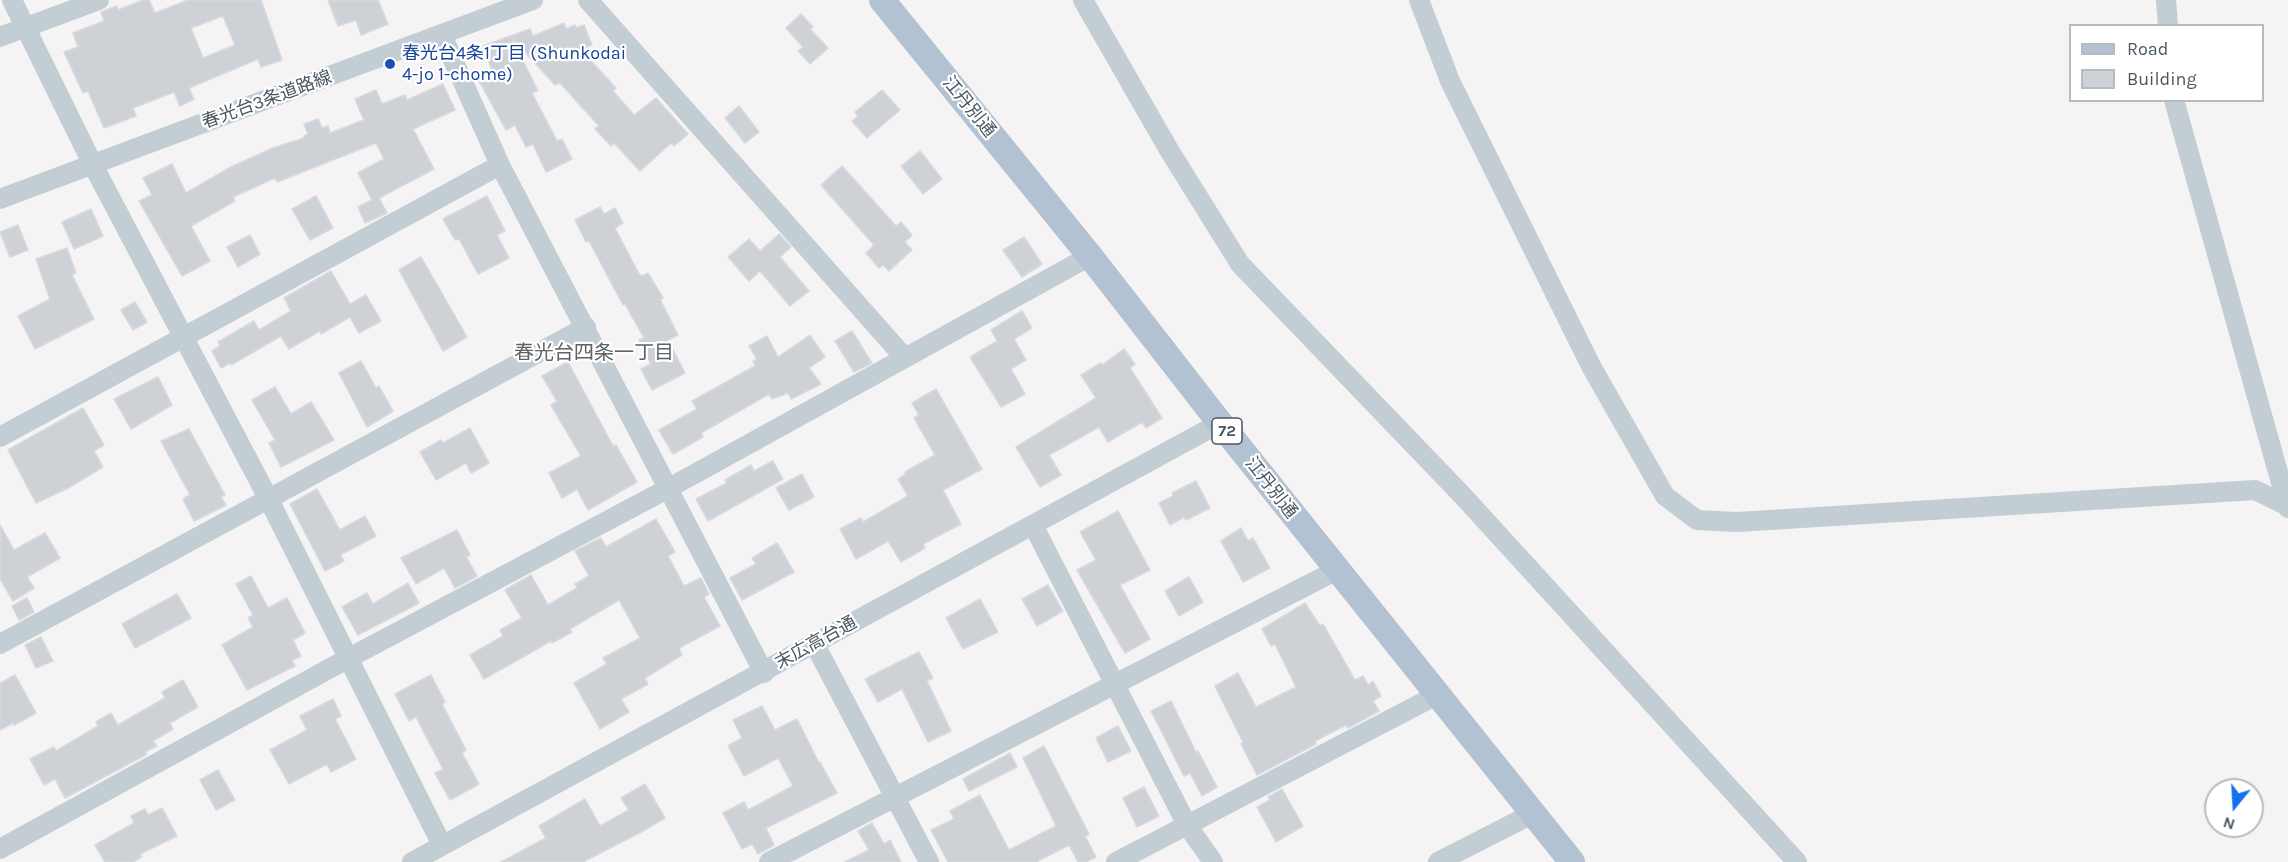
<!DOCTYPE html>
<html>
<head>
<meta charset="utf-8">
<style>
  body { margin:0 }
  #map { position:relative; width:2288px; height:862px; overflow:hidden; background:#f5f3f3; font-family:Karla,sans-serif }
  canvas { display:block }
  .legend { position:absolute; left:2069px; top:24px; width:195px; height:78px; box-sizing:border-box; background:#fff; border:2px solid #b6bbc0; margin:0; padding:8px 10px; list-style:none; font-size:18px; color:#495661 }
  .legend li { display:flex; align-items:center; gap:12px; height:30px }
  .legend b { width:30px; border:2px solid #b6bbc0 }
  .north { position:absolute; left:2204px; top:778px; width:60px; height:60px; box-sizing:border-box; background:#fff; border:2px solid #b6bbc0; border-radius:50%; rotate:198deg; font-size:16px; font-weight:700; line-height:24px; text-align:center; color:#495661 }
  .north::after { content:''; display:block; margin:auto; width:21px; height:27px; background:#1373ee; clip-path:polygon(50% 0,100% 100%,50% 72%,0 100%) }
</style>
</head>
<body>
<div id="map">
<canvas width="2288" height="862"></canvas>
<ul class="legend">
<li><b style="height:8px;background:#b2c2d2"></b>Road</li>
<li><b style="height:16px;background:#ced2d7"></b>Building</li>
</ul>
<div class="north">N</div>
</div>
<script>
const c = document.querySelector('canvas').getContext('2d');
c.lineJoin = 'round';
function fill(path, color) { c.fillStyle = color; c.fill(path, 'evenodd'); }
function stroke(path, color, width, dash) { c.strokeStyle = color; c.lineWidth = width; c.lineCap = dash ? 'butt' : 'round'; c.setLineDash(dash || []); c.stroke(path); }
function drawText(font, color, halo, rows, align = 'center') {
  c.font = font + ' Karla,"Noto Sans JP",sans-serif'; c.lineWidth = 4.5; c.setLineDash([]); c.textBaseline = 'middle'; c.strokeStyle = halo; c.fillStyle = color; for (const [text, x, y, turn = 0] of rows) {
    c.save(); c.translate(x, y); c.rotate((+turn || 0) * Math.PI / 180); c.textAlign = isNaN(turn) ? turn : align; if (halo) c.strokeText(text, 0, 0); c.fillText(text, 0, 0); c.restore();
  }
}
const building = new Path2D(`
  M143 0H149L155 13 188 0H261L282 60 261 67 258 59 189 88 194 99 180 106 174 92 133 108 136 116 104 128 88 91 83 93 64 52 78 47 73 33 104 21 101 12 117 6 118 10ZM223 16 235 45 203 58 191 28Z
  M328 0H378L388 24 361 35 356 20 338 26Z
  M801 14 813 27 810 29 828 48 810 64 798 51 803 47 786 28Z
  M564 23 566 29 575 25 576 28 584 25 592 45 581 50 616 88 613 91 634 115 656 98 688 134 674 146 671 143 640 171 614 143 611 146 595 129 599 126 560 83 555 85 512 38 538 91 532 93 557 141 562 139 572 159 546 172 533 144 526 147 515 125 506 130 478 79 492 71 483 46 530 29 533 36Z
  M443 84 455 110 413 129 434 169 379 198 387 213 365 223 358 207 372 200 358 173 384 159 376 143 277 182 275 178 233 197 235 201 191 226 210 261 182 276 139 201 152 195 143 178 172 164 186 193 231 167 273 148 304 138V136L308 134 304 124 318 119 322 128 328 126 330 133 364 120 355 99 376 90 382 104 405 95 407 100Z
  M882 90 900 110 867 138 852 121 858 116 855 112Z
  M739 106 759 132 745 143 725 118Z
  M920 151 942 179 923 194 901 166Z
  M842 166 896 226 901 222 912 235 905 242 912 250 889 271 883 265 879 268 866 253 874 245 821 185Z
  M316 196 333 228 310 240 292 209Z
  M487 196 505 231 497 235 509 258 478 274 459 239 455 240 443 219Z
  M600 207 604 214 615 208 623 223 615 228 639 274 642 276 648 273 663 298 660 299 678 335 668 340 685 373 652 390 641 369 651 364 639 340 644 338 625 304 623 305 589 241 586 242 575 220Z
  M91 209 103 236 74 249 62 222Z
  M18 225 28 250 10 257 0 232Z
  M779 234 791 247 780 257 809 291 790 306 760 271 749 281 728 257 749 239 760 251Z
  M250 235 260 254 238 267 227 247Z
  M1024 237 1042 264 1022 277 1003 250Z
  M67 248 76 273 72 275 94 319 35 349 18 316 50 299 36 259Z
  M421 257 467 337 443 351 399 270Z
  M331 271 350 304 366 295 381 321 359 333 350 317 321 334 320 331 289 349 281 336 231 365 230 363 221 368 212 351 220 346 218 342 254 321 259 330 291 311 284 298Z
  M135 302 147 322 133 330 121 310Z
  M1022 311 1032 328 1014 339 1026 360 1011 369 1025 394 1001 407 970 357 997 341 991 330Z
  M852 331 872 363 854 372 835 341Z
  M810 335 825 357 809 368 821 384 791 399 788 393 772 399 769 394 701 433 703 437 673 454 659 430 697 409 692 401 755 366 753 361 757 359 749 346 767 336 778 357Z
  M1124 349 1135 364 1130 368 1162 418 1146 428 1142 422 1108 442 1099 427 1049 455 1061 475 1040 487 1016 447 1096 398 1081 375 1101 363 1102 365Z
  M361 361 376 388 379 386 393 411 367 427 339 373Z
  M568 362 613 446 616 445 637 482 588 510 577 489 562 498 549 473 581 456 551 405 557 401 542 376Z
  M158 377 172 405 131 429 114 399Z
  M275 387 291 414 311 402 334 440 281 467 269 443 275 440 252 400Z
  M936 389 982 469 943 490 961 524 923 544 925 548 901 562 888 541 856 559 840 529 861 518 863 522 908 496 898 479 906 474 905 472 935 455 914 418 919 415 912 403Z
  M83 408 104 445 94 451 103 467 68 488 36 503 8 450Z
  M470 428 489 463 471 473 466 463 436 480 420 452 441 440 443 443Z
  M189 429 225 495 221 497 226 505 194 521 183 499 190 495 161 441Z
  M773 461 783 479 708 521 696 499 727 483 725 480 751 465 754 471Z
  M802 474 814 497 789 510 776 488Z
  M1196 481 1210 508 1186 520 1184 517 1170 525 1159 503 1173 496 1172 493Z
  M317 489 340 530 365 516 376 536 340 555 344 561 325 571 290 504Z
  M1118 511 1150 570 1120 585 1150 639 1125 653 1077 570 1096 560 1080 532Z
  M656 519 675 552 668 556 684 586 701 578 709 594 704 597 720 626 679 648 682 655 645 678 648 684 621 699 629 712 600 729 574 683 607 664 603 658 640 638 619 600 570 629 572 632 552 643 551 641 484 679 470 655 503 636 500 630 522 618 505 590 531 575 548 605 577 588 575 584 589 576 575 551 601 538 606 547Z
  M0 525 14 550 45 533 60 558 27 577 34 588 13 601 0 579Z
  M1241 528 1248 541 1253 538 1270 568 1243 582 1221 541Z
  M457 530 470 555 466 557 477 576 455 588 444 568 416 584 401 558Z
  M777 543 794 572 742 600 730 578 756 564 752 558Z
  M251 576 268 608 287 598 305 633 293 640 301 656 292 660 295 666 247 690 222 645 253 627 248 618 253 615 236 584Z
  M1189 577 1203 602 1179 616 1165 591Z
  M408 583 419 603 358 635 342 607 367 593 373 604Z
  M1048 585 1063 611 1037 626 1022 599Z
  M177 594 191 618 135 648 122 624Z
  M27 598 34 612 19 620 12 606Z
  M980 599 998 632 963 649 946 618Z
  M1305 603 1320 626 1323 624 1355 680 1363 676 1368 685 1373 681 1381 696 1373 701 1379 711 1348 728 1346 725 1315 741 1316 744 1257 775 1241 744 1243 742 1215 686 1238 673 1256 707 1296 687 1275 644 1271 646 1262 629Z
  M41 637 53 661 36 668 25 645Z
  M919 652 933 678 927 681 951 731 928 742 902 689 878 702 865 679Z
  M15 675 36 713 14 725 13 723 0 730V683Z
  M431 675 445 702 442 704 466 750 462 753 479 784 450 800 435 773 443 769 416 717 409 721 395 694Z
  M183 680 198 707 170 723 173 729 153 741 157 746 145 752 147 754 65 798 55 779 44 785 30 759 54 747 56 751 98 726 96 722 111 713 118 725 165 698 162 692Z
  M333 699 341 716 335 719 356 759 331 772 327 764 289 784 270 750 307 730 300 716Z
  M1171 701 1196 752 1198 751 1217 787 1202 796 1190 773 1184 776 1151 711Z
  M762 706 775 730 797 719 819 763 820 762 837 793 766 828 774 845 758 854 752 844 742 849 723 813 744 802 748 810 793 786 778 758 744 776 728 746 742 738 733 720Z
  M1118 726 1131 751 1108 762 1096 738Z
  M1044 746 1089 834 1085 836 1096 857 1086 862H1078L1069 845 1036 862H948L931 830 954 819 950 811 980 795 1009 850 1056 826 1023 758Z
  M1010 753 1017 767 969 791 963 779Z
  M218 770 235 800 216 810 200 780Z
  M645 784 665 818 641 832 583 862H501L546 838 539 826 585 799 600 826 629 810 621 798Z
  M1144 787 1159 816 1137 827 1123 798Z
  M1282 789 1303 826 1276 842 1257 807 1270 800 1268 797Z
  M162 808 177 836 140 854 142 857 133 862H105L95 845 134 823 131 816 145 809 148 815Z
  M872 823 884 844 890 840 901 862H845L869 850 858 831Z`);
fill(building, '#ced2d7');
stroke(building, '#d6d9de', 1.5);
stroke(new Path2D(`
  M12 0 93 165 268 498 442 845
  M588 0 904 357
  M1083 0 1169 150 1240 264 1463 496 1797 862
  M1419 0 1450 81 1591 366 1665 496 1697 520 1737 522 2255 490 2286 505
  M2166 0 2168 26
  M442 35 500 165 764 673
  M0 37 99 0
  M2174 100 2288 508
  M0 199 533 0
  M0 437 500 165
  M1033 525 1187 825 1213 862
  M814 643 929 862
  M0 644 586 327
  M0 849 347 659 669 488 1090 256
  M412 862 1220 423
  M769 862 1337 570
  M1116 862 1437 695
  M1438 862 1532 814`), '#c3cdd4', 20);
stroke(new Path2D(`
  M882 0 1090 256 1220 423 1572 862`), '#b2c2d2', 26);
for (const [x, y, r, color] of [
  [390,64,6,"#1a4fb4"]
]) { const dot = new Path2D(); dot.arc(x, y, r, 0, 2 * Math.PI); c.fillStyle = color; c.fill(dot); stroke(dot, '#fff', 2); }
for (const [x, y, w] of [
  [1227,431,30]
]) { const box = new Path2D(); box.roundRect(x - w / 2, y - 13, w, 26, 4.5); c.fillStyle = '#fff'; c.fill(box); stroke(box, '#495661', 1.5); }
drawText('bold 16px', '#495661', null, [
  ["72",1227,431]
]);
drawText('18px', '#164399', '#fff', [
  ["春光台4条1丁目 (Shunkodai",402,54],
  ["4-jo 1-chome)",402,75]
], 'left');
drawText('18px', '#495661', '#fff', [
  ["春光台3条道路線",267,100,-20],
  ["江丹別通",969,107,51],
  ["江丹別通",1271,488,52],
  ["末広高台通",816,643,-29]
]);
drawText('20px', '#5e6368', '#fff', [
  ["春光台四条一丁目",594,353]
]);
</script>
</body>
</html>
